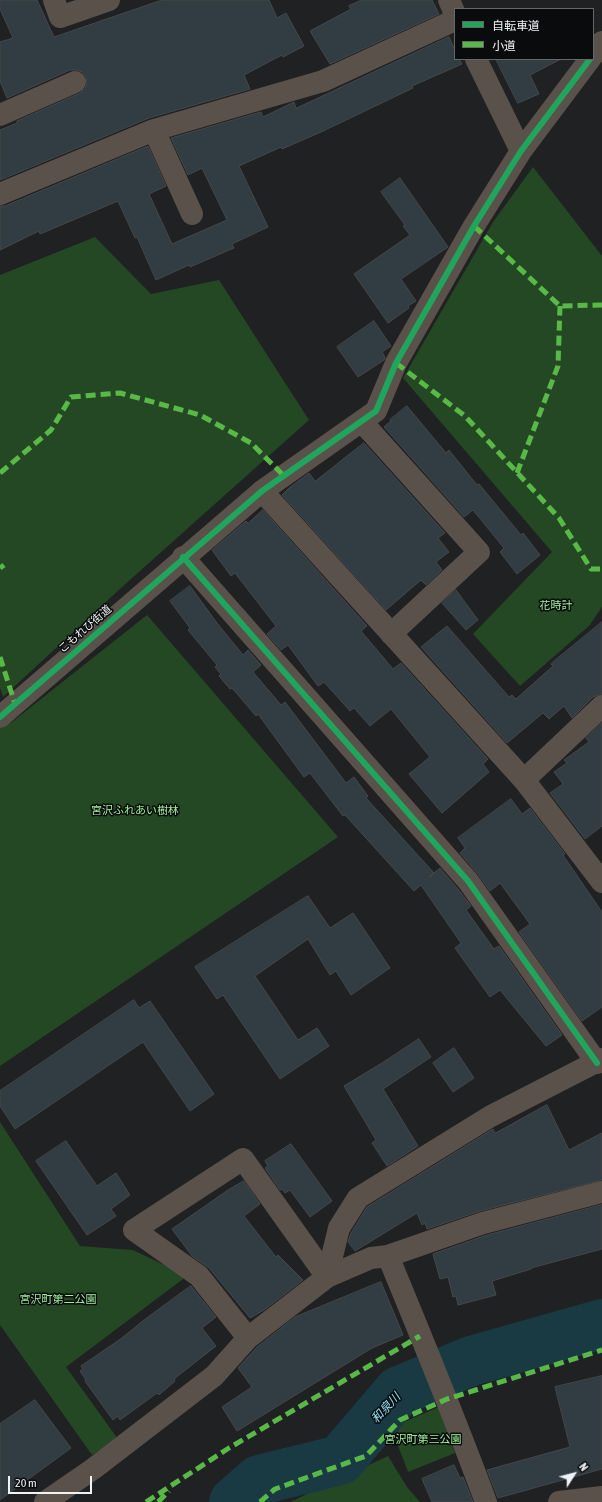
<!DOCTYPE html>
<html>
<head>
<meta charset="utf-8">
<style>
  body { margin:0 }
  #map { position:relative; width:602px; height:1502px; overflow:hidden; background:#1f2123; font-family:"Asap Condensed","Noto Sans JP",sans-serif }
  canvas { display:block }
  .legend { position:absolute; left:454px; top:8px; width:140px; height:52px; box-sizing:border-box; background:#090b0c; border:1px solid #656869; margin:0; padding:5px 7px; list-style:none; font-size:12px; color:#f0f3f5 }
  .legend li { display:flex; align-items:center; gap:8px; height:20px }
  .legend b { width:20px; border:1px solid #656869 }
  .north { position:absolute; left:554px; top:1454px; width:40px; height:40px; -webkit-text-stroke:3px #090b0c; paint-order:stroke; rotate:54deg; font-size:11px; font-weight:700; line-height:16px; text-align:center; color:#f0f3f5 }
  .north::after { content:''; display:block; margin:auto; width:14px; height:18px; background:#f0f3f5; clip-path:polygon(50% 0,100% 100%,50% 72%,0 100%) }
  .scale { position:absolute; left:8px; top:1476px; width:84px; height:18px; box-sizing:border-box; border:2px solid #f0f3f5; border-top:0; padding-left:5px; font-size:12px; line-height:14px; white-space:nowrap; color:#f0f3f5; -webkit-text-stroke:3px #090b0c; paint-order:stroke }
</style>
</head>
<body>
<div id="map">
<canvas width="602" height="1502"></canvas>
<ul class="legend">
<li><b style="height:5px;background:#20a55d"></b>自転車道</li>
<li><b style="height:5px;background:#58b947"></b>小道</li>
</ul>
<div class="north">N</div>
<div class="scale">20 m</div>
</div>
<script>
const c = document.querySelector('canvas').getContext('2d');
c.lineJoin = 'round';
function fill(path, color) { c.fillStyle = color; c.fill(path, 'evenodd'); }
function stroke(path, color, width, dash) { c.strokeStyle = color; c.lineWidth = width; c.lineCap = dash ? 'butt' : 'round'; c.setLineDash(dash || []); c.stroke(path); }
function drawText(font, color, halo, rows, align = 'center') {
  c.font = font + ' "Asap Condensed","Noto Sans JP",sans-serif'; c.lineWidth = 3; c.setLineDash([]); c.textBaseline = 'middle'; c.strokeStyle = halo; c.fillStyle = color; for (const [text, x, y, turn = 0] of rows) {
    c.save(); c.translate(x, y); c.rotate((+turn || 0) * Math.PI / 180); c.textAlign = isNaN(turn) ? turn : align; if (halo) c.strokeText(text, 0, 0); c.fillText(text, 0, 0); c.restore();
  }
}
fill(new Path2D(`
  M533 167 602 256V607L589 626 520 686 473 634 552 552 403 378 493 222Z
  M95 237 151 294 219 280 309 420 122 587 3 697 0 688V275Z
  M147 615 338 837 0 1066V727L12 722Z
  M0 1122 80 1246 133 1250 187 1276 66 1367 118 1439 92 1455 0 1325Z
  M439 1407 455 1453 408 1472 392 1430 399 1424Z
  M388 1456 407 1487 420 1502H290Z`), '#254824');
stroke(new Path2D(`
  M234 1502 259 1480 340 1460 399 1391 471 1361 602 1324`), '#193a42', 50);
const building = new Path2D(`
  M0 0H37L54 37 162 0H269L277 18 286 13 304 46 283 57 282 55 244 75 250 89 149 118 0 180V130L17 123V121L80 93 85 89 87 83 86 77 82 72 76 70H70L7 98 0 81V42L13 38 0 9Z
  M362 0H432L439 14 330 64 310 31 351 9 349 6Z
  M449 37 455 50V59H459L462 64 412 86 413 88 321 132 282 149 281 147 239 166 268 227 232 244 234 248 190 267 189 265 156 280 137 237 135 238 118 201 40 234 39 231 0 250V206H5L148 146 166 186 149 194 172 244 227 220 202 168 188 175 171 138 261 112 263 117 294 102 296 108Z
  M496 59H561L530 75 539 94 518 103Z
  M400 178 448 247 401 279 416 301 408 306 409 308 388 323 354 274 410 235 403 226 405 225 381 192Z
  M374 321 391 346 382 352 385 357 384 360 358 377 337 347Z
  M407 406 446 453 449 450 477 485 479 484 521 535 523 533 540 555 517 574 500 552 504 548 473 510 464 517 384 427 391 421 390 420Z
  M364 443 445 533 438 538 449 552 436 562 442 570 426 585 421 580 386 610 282 495 289 488 309 473 315 481Z
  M263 510 367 626 361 631 393 669 401 663 488 759 483 764 489 772 442 813 409 774 430 757 391 709 370 726 354 708 350 711 324 682 318 686 288 645 281 650 267 634 276 626 235 573 231 576 212 550 246 521 248 523Z
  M190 586 217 623 243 655 248 650 261 665 253 672 281 705 285 702 346 783 354 777 368 796 366 798 434 873 429 877 440 868 458 889 471 906 466 910 494 949 499 946 562 1035 546 1046 500 990 490 997 455 948 461 943 421 885 414 891 345 815 343 816 310 773 304 777 258 714 256 716 232 688 230 689 219 676 221 674 215 667 217 665 188 630 190 628 170 601Z
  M456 590 478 620 466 630 442 603Z
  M602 622V694L593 697 572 718 564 706 549 719 543 713 507 743 421 647 447 626 509 697 512 695 516 699 553 666 551 664Z
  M602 723V826L585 839 550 793 563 784 554 772 567 763 564 760 589 742 586 738Z
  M511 799 522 814 530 808 565 854 563 855 602 912V1007L582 1021 519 932 530 924 500 883 490 891 477 873 460 853 465 848 458 838Z
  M308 896 330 928 353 913 390 968 351 995 336 971 330 975 308 939 255 976 298 1040 317 1028 329 1046 280 1079 223 995 217 999 195 967Z
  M134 1000 139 1008 150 1001 214 1094 190 1111 143 1042 15 1129 0 1106V1091Z
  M419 1039 431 1057 383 1089 418 1146 387 1166 372 1143 376 1140 344 1086 382 1063Z
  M454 1048 474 1078 453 1092 433 1063Z
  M547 1105 569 1150 602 1133V1180L480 1211 427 1229 425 1223 422 1225 417 1213 355 1251 348 1242 351 1233 367 1207 493 1129 495 1133Z
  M66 1141 97 1186 116 1173 130 1195 111 1209 116 1216 87 1235 36 1161Z
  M291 1144 332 1201 310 1217 290 1190 285 1193 282 1189 280 1190 265 1168 268 1166 265 1161Z
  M244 1181 260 1204 244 1216 276 1257 278 1255 303 1280 264 1310 250 1318 209 1268 192 1256 172 1229 228 1190Z
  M602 1205V1249L531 1268V1269L492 1281 496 1295 458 1305 456 1296 453 1297 448 1277 440 1279 433 1254 487 1235Z
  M381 1282 403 1335 372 1348 237 1431 222 1407 252 1387 238 1368 257 1347 295 1317Z
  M191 1286 216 1317 202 1328 216 1346 174 1379 175 1381 159 1395 157 1393 120 1420 118 1416 113 1420 85 1381 86 1380 80 1371 83 1369 81 1366 122 1338 144 1320Z
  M602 1376V1469L498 1498 487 1470 570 1447 555 1387Z
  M35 1400 71 1448 0 1500V1424Z
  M454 1465 460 1478 463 1477 473 1502H432L422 1479Z`);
fill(building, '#313c43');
stroke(building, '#46484a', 1);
stroke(new Path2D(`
  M54 0 60 17 109 0
  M449 0 455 14
  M593 55 602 42
  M476 59 521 151
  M0 115 75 82
  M154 130 192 214
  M0 194 154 130 323 81 455 20
  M362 422 479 552 391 634
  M262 491 524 780 602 882
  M183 557 468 881 597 1063
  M0 717 262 491 376 411 396 363 474 226 521 151 590 59
  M524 780 602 706
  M388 1256C422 1338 455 1419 486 1502
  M327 1277 339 1228 358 1198 491 1116 602 1059
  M248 1338 199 1276 134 1230 243 1159 327 1277
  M45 1502 93 1469 214 1376 248 1338 327 1277 371 1258 388 1256 483 1223 602 1192
  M559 1502 602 1497`), '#59514a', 22);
stroke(new Path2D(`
  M474 226 560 306 602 305
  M396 363 465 416 559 518 591 569H602
  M0 473 51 430 71 397 120 393 200 415 251 443 284 476
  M517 473 558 366 560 306
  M0 568 4 565
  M0 657 15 704
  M146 1502 229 1448 420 1336
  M158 1502 169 1491
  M260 1502 275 1489 366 1456 400 1420 447 1399 602 1350`), '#58b947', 5, [10, 5]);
stroke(new Path2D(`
  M183 557 468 881 597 1063
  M0 717 262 491 376 411 396 363 474 226 521 151 590 59`), '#20a55d', 6);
drawText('11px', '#a1f19c', '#090b0c', [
  ["花時計",556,606],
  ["宮沢ふれあい樹林",135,811],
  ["宮沢町第二公園",58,1300],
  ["宮沢町第三公園",423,1440]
]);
drawText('11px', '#f0f3f5', '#090b0c', [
  ["こもれび街道",85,629,-41]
]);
drawText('italic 12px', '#91e1f6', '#090b0c', [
  ["和泉川",386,1408,-47]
]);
</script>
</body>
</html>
